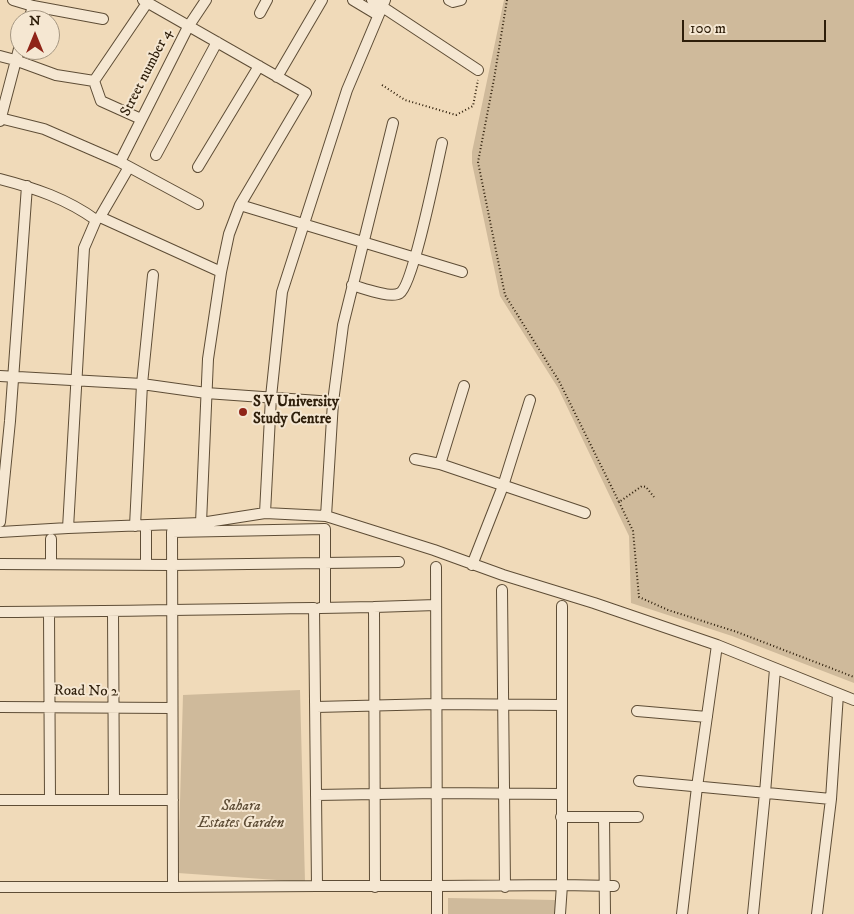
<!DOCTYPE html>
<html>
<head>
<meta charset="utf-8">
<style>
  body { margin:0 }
  #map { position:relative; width:854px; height:914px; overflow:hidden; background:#f0dab9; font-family:"IM FELL DW Pica",serif }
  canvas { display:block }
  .north { position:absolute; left:10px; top:10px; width:50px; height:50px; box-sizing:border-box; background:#f5e7d2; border:1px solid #a59782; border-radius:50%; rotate:0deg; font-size:14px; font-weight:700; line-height:20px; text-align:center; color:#2e1e0a }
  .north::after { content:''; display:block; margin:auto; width:18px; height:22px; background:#8f2418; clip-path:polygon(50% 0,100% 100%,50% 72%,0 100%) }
  .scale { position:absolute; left:682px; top:20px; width:144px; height:22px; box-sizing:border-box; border:2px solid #2e1e0a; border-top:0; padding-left:6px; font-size:15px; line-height:18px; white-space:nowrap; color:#2e1e0a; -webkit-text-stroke:4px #f5e7d2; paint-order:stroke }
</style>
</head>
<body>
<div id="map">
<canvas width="854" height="914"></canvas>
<div class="north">N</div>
<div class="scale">100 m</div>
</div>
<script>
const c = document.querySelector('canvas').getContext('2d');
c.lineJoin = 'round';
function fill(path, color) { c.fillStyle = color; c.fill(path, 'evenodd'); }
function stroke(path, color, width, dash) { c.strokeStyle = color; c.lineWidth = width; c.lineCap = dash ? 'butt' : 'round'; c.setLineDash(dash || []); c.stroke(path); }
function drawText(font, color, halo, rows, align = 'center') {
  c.font = font + ' "IM FELL DW Pica",serif'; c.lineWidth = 4; c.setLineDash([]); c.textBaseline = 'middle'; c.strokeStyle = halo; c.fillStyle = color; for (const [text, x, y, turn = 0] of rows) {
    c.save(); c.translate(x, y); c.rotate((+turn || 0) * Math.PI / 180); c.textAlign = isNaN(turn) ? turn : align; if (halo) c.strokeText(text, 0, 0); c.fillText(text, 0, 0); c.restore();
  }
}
fill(new Path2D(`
  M504 0H854V683L732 636 631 603 629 536 558 388 500 296 472 163V152Z
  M300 690 305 882 178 873 183 695Z
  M448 898 555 900V914H448Z`), '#cfba9b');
const minor = new Path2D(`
  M13 0 33 6 103 19
  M143 0 306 93 240 205 229 234 221 272 208 359 201 523
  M353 0 378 15
  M372 0 478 70
  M449 0 453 2 461 0
  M260 13 267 0
  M29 20 33 6
  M0 56 15 60 56 75 94 81 101 101 141 119
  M277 77 322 0
  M94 81 147 3
  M0 118 44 129 120 162 198 204
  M0 121 20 45
  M156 155 217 42
  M120 162 188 27 206 0
  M198 167 259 66
  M0 179C35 188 67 199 96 220
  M240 205 462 272
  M100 217 221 272
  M352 285C363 288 391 299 400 293 413 285 437 165 442 143
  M0 376 142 384 206 393 333 402
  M415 459 440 464 585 513
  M440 464 464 386
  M265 513 271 397 282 292 347 90 385 0
  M326 516 333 402 343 325 393 123
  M0 522 10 421 27 186
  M135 526 142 384 153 275
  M68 528 84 248 96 220 100 217 129 167
  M146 531V565
  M0 532 68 528 201 523 265 513 326 516 434 550 503 575 594 603 717 645 854 700
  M51 539V564
  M0 564 172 565 399 562
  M472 565 503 486 530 400
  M502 590 505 887
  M562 606V885L614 886
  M374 607 436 605
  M320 608 374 607 375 887
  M0 612C105 612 209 609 314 608L317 886 173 887 172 532 325 529V607
  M49 612 50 800
  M113 612 114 800
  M0 707 172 708
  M316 707 436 704 561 705
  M637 711 707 717
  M639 781 831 799
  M316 795 438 793 561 794
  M0 800H173
  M561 817H638
  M604 817 605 914
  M317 886H437L436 567
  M0 887H173
  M437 914V886L562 885 560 914
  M682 914 697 787 717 645
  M753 914 765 793 775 669
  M817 914 831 799 838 694`);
stroke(minor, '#5e4d36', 12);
stroke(new Path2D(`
  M507 0 494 79 478 162 505 295 559 381 619 502 642 486 646 487 654 497
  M382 85 405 100 456 115 473 106 478 80
  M619 502 633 531 639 597 668 610 737 632 854 677`), '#2e1e0a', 2, [1, 2.5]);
stroke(minor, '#f5e7d2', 10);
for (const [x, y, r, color] of [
  [243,412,5,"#8f2418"]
]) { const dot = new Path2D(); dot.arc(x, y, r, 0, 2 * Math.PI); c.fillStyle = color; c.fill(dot); stroke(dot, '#f5e7d2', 2); }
drawText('15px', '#2e1e0a', '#f5e7d2', [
  ["Street number 4",147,73,-63],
  ["Road No 2",86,692,1]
]);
drawText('bold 15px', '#2e1e0a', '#f5e7d2', [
  ["S V University",253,403],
  ["Study Centre",253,420]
], 'left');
drawText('italic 15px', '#5e4d36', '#f5e7d2', [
  ["Sahara",241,807],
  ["Estates Garden",241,824]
]);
</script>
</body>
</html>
